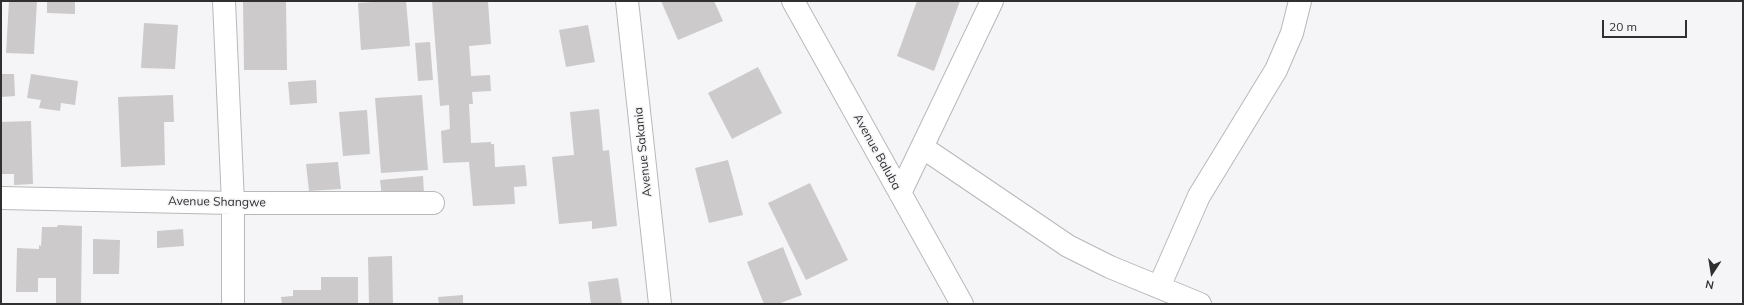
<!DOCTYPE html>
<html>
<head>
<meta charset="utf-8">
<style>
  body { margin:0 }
  #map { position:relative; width:1744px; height:305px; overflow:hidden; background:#f5f5f7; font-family:Mulish,sans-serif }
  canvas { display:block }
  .frame { position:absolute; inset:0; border:2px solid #303031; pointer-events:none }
  .north { position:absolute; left:1692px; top:253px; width:40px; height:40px; -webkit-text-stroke:3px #f5f5f7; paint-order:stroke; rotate:192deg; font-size:11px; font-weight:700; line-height:16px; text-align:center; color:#303031 }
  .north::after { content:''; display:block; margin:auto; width:14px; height:18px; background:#303031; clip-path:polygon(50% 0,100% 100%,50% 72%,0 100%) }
  .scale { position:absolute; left:1602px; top:20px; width:85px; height:18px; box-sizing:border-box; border:2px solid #303031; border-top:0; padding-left:5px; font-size:12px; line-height:14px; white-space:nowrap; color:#303031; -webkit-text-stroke:3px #f5f5f7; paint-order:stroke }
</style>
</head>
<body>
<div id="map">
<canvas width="1744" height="305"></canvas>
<div class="frame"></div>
<div class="north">N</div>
<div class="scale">20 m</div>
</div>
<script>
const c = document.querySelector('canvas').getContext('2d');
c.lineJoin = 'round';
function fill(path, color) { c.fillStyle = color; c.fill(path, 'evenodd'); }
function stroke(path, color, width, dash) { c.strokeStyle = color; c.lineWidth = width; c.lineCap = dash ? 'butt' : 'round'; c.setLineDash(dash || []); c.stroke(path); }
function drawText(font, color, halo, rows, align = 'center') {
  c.font = font + ' Mulish,sans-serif'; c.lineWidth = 3; c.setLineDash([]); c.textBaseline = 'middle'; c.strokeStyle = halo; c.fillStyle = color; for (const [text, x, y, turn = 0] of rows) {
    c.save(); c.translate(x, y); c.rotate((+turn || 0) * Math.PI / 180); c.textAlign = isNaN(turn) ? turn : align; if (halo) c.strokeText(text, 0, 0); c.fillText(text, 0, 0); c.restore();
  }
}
fill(new Path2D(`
  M9 1H37L34 54 6 53Z
  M47 1H75V14L47 13Z
  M243 1H286L287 70H244Z
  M387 1H406L410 46 361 50 358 3Z
  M432 1H488L491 44 469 46 471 76 490 75 491 91 472 92 473 104H469L471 143 491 142V144H494L495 167 525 165 527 186 514 187 515 204 473 206 469 162 443 163 441 131 450 129 449 105 440 106Z
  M661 1H714L723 21 678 40Z
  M917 1H960L934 71 897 56Z
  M144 23 178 25 175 69 141 68Z
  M588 25 595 62 566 67 559 30Z
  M430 42 433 80 418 81 415 43Z
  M758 67 782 113 732 139 708 93Z
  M1 74H14L15 96 1 97Z
  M31 74 78 81 75 105 61 103 60 111 39 108 41 100 27 98Z
  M316 80 317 103 290 105 288 82Z
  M173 95 174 122H164L165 165 121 167 118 97Z
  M422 95 428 170 381 173 375 98Z
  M599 109 603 151 609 150 617 226 592 229V221L559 224 552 157 574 155 570 112Z
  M367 110 370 154 343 156 339 112Z
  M31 121 33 184 14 185V174H1V122Z
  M728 160 743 215 709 223 695 168Z
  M338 162 341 189 309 191 306 164Z
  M423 176 424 194 382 197 380 180Z
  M810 183 848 260 806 280 768 203Z
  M58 225 82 226 81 304H56V278H38V292H16L17 248 39 249V245L41 246 42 227H57Z
  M183 229 184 246 157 248V231Z
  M93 239 120 240 119 274H93Z
  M783 247 802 295 778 304H764L747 262Z
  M392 256 393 304H369L368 257Z
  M321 277H358V304H282L281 297 293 296V290H321Z
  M618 278 622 304H591L588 282Z
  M463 295V304H439L438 297Z`), '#cccaca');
const street = new Path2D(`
  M224 1 233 203V304
  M627 1 660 304
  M793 1 962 304
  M922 147 1068 246 1110 267 1200 304
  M900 193 992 1
  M1 198 233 203H433
  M1159 287 1199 196 1276 70 1292 33 1300 1`);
stroke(street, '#b7b8b9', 24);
stroke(street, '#fff', 22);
drawText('12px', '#303031', '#f5f5f7', [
  ["Avenue Sakania",643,152,-96],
  ["Avenue Baluba",877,152,61],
  ["Avenue Shangwe",217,202,1]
]);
</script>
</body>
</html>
